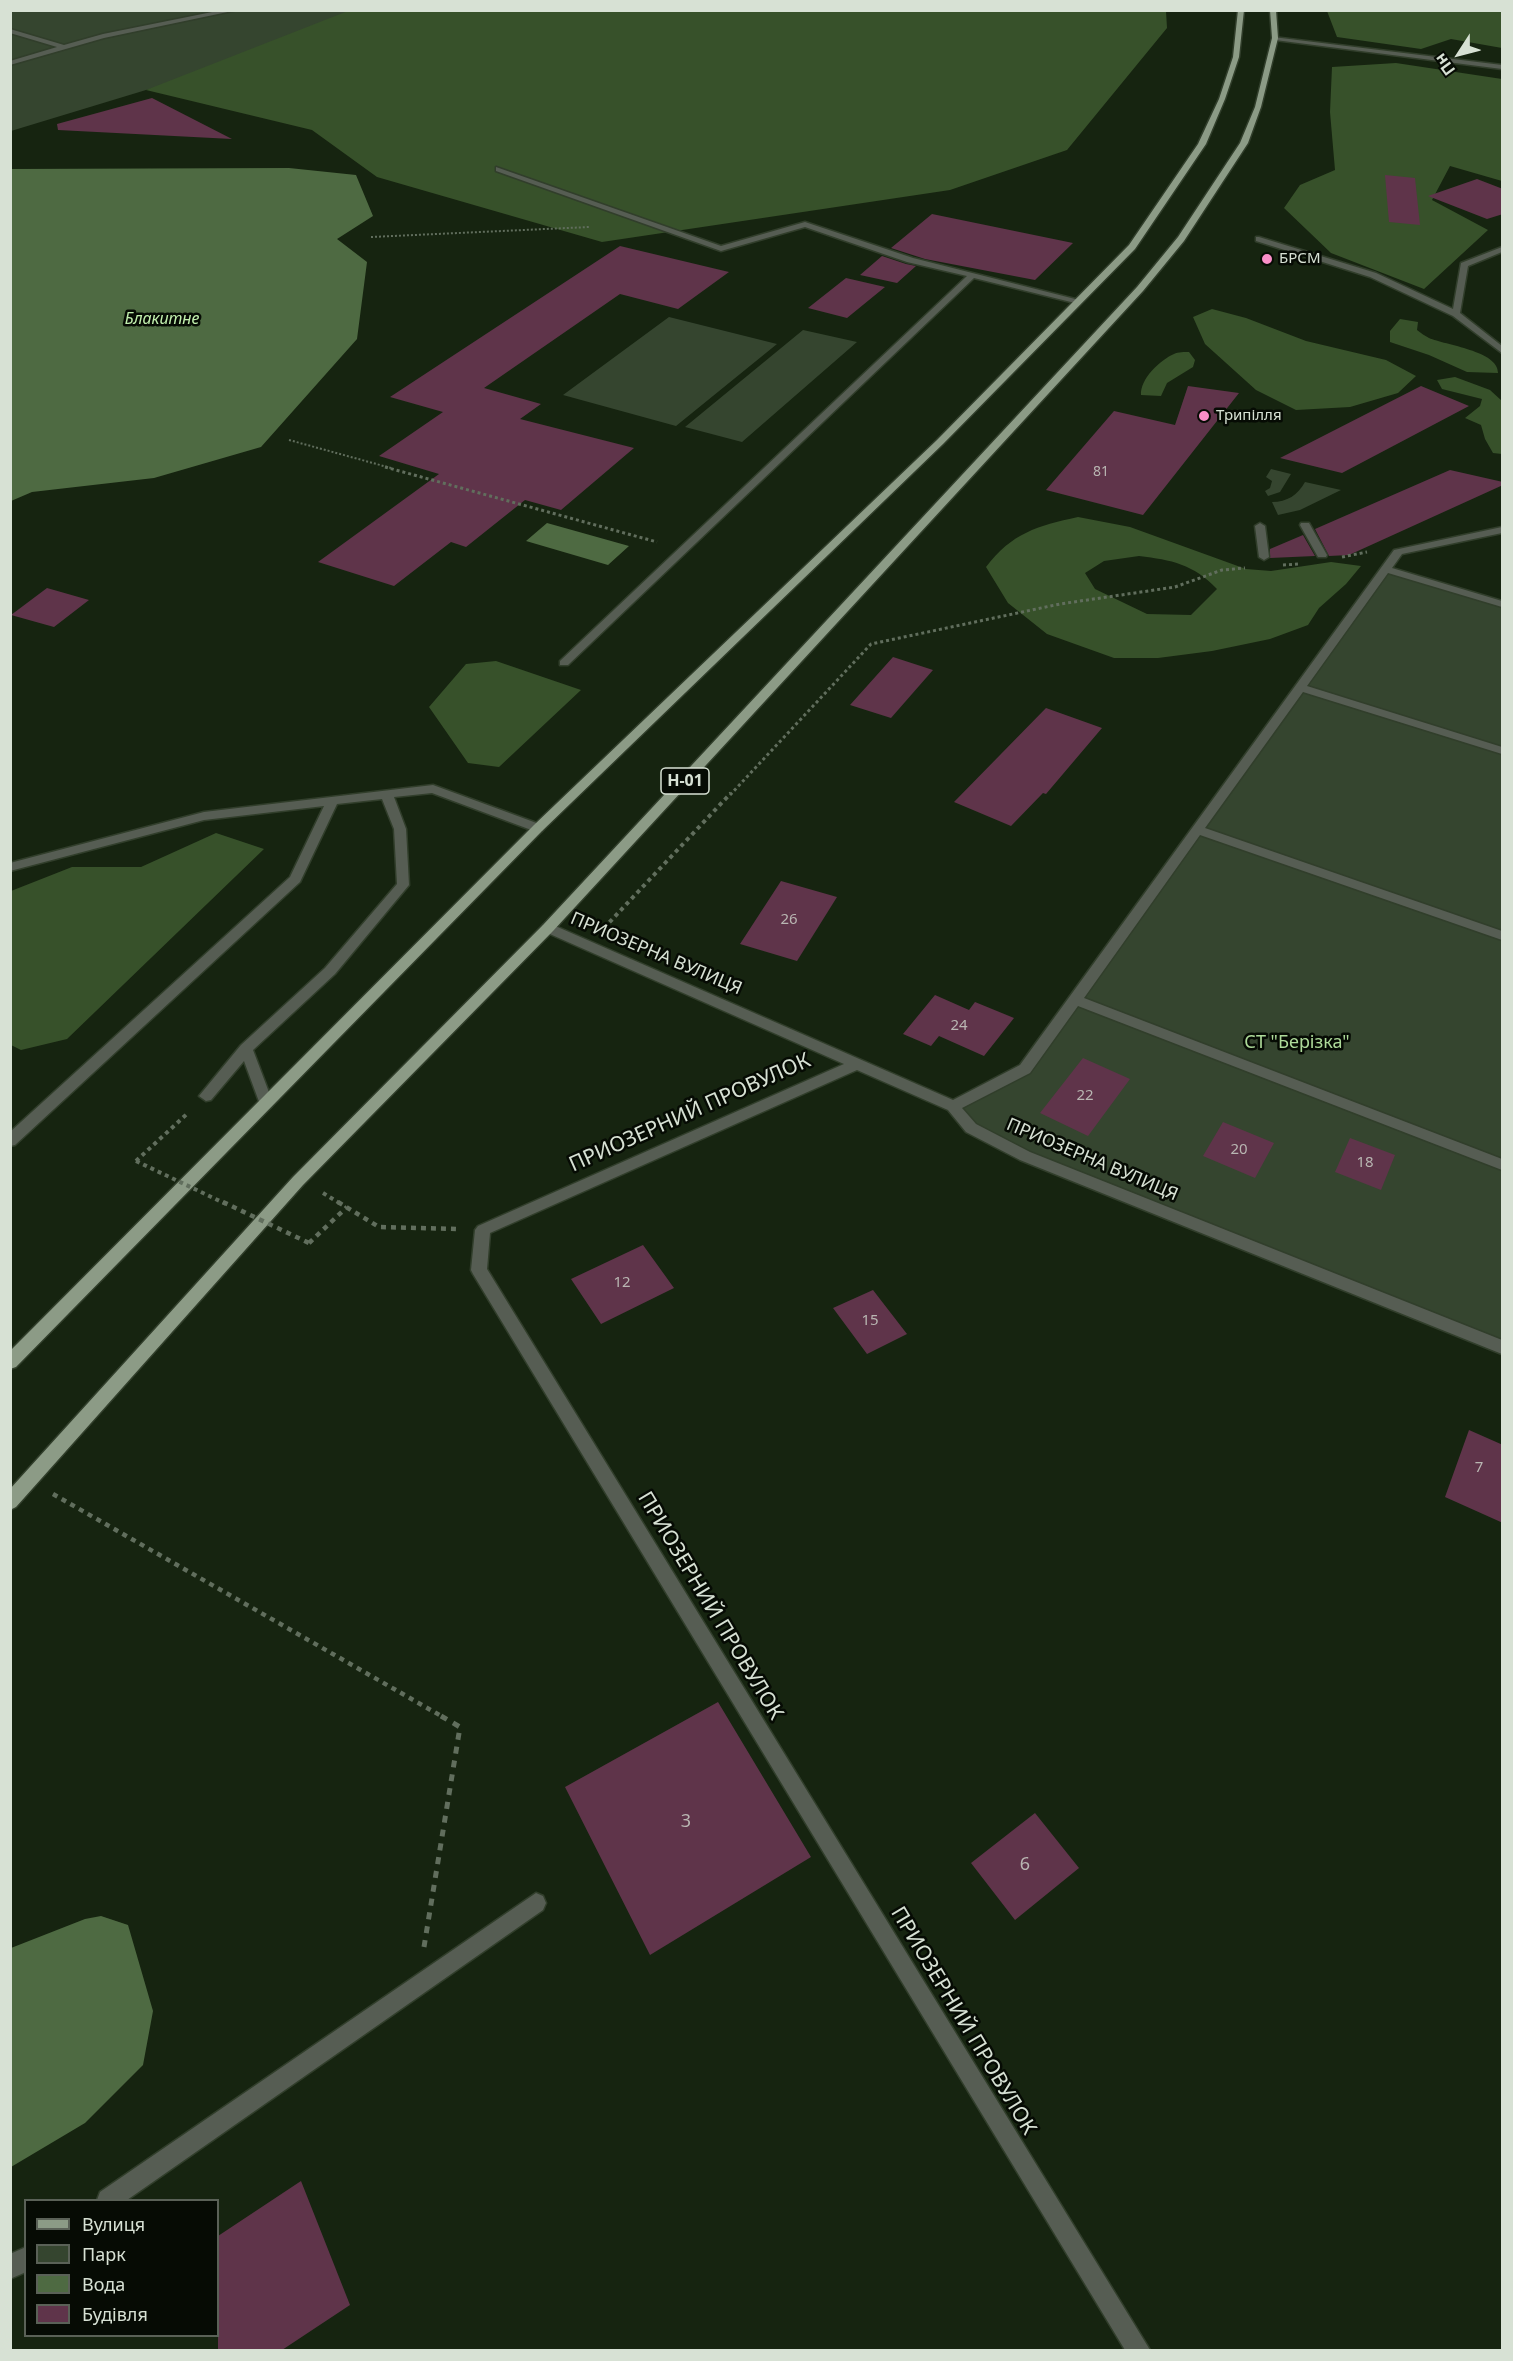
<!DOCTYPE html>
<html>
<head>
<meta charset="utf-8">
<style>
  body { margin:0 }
  #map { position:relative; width:1513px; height:2361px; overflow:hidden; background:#162410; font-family:"Noto Sans",sans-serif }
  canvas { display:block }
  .frame { position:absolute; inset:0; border:12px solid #d7e1d4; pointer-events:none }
  .legend { position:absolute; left:24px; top:2199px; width:195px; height:138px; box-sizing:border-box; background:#060b04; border:2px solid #5a6157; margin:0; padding:8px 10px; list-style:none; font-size:18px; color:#d7e1d4 }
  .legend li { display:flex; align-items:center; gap:12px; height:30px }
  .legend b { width:30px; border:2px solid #5a6157 }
  .north { position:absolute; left:1429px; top:24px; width:60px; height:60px; -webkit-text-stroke:4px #060b04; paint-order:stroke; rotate:234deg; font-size:16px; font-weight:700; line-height:24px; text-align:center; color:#d7e1d4 }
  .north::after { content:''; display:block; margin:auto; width:21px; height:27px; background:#d7e1d4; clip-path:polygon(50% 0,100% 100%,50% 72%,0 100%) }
</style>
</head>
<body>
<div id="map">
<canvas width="1513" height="2361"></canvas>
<div class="frame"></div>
<ul class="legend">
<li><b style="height:8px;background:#8c9b86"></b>Вулиця</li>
<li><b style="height:16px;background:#35452f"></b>Парк</li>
<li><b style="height:16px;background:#4e6a42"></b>Вода</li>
<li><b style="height:16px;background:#5f344a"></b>Будівля</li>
</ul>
<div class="north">Пн</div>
</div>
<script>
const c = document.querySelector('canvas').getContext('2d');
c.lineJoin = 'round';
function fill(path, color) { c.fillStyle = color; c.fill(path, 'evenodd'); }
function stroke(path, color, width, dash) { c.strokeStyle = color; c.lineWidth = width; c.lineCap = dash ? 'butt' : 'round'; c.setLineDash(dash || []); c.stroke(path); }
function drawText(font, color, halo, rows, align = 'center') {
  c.font = font + ' "Noto Sans",sans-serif'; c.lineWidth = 5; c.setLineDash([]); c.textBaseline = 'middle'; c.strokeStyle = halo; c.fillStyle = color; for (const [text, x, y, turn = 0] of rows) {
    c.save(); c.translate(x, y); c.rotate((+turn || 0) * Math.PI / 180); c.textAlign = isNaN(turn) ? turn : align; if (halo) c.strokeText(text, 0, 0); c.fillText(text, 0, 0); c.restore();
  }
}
fill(new Path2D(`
  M11 11H477L146 90 11 131Z
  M669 317 777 344 676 426 563 395Z
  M803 330 857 342 742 442 685 427Z
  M1271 469 1291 474 1280 492 1268 496 1265 491 1270 488 1272 481 1266 477Z
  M1305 482 1341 490 1300 510 1278 515 1272 502C1287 502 1298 495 1305 482Z
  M1386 569 1502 603V1348L1025 1156 971 1128 953 1106 1025 1069Z`), '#35452f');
fill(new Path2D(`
  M348 11H1166L1167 28 1067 150 950 190 602 242 377 177 312 130 146 90Z
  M1327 11H1502V48L1451 39 1421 49 1337 37Z
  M1396 63 1502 79V181L1450 166 1432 200 1488 230 1424 289 1331 253 1284 208 1300 185 1335 170 1330 112 1332 67Z
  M1212 309 1246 318 1306 341 1386 360 1416 376 1398 393 1350 407 1296 410 1256 390 1205 344 1193 317Z
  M1400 319 1418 322 1417 330C1421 333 1425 336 1429 338 1445 345 1499 351 1498 373L1467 372 1429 355 1390 342V331Z
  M1189 352 1195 360 1193 367 1167 383 1161 396 1141 395C1140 379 1160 360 1174 354 1178 352 1185 352 1189 352Z
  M1455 377 1490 390 1502 401V454L1493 453 1485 439 1481 425 1465 418 1480 406 1482 399 1442 389 1437 380Z
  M1078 517 1130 527 1246 569 1271 571 1331 562 1361 566 1346 584 1319 608 1308 625 1270 639 1212 651 1158 658H1114L1047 634 1008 603 986 567C1012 533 1037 526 1078 517ZM1139 556C1172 560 1193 564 1217 589L1191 615 1147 614 1095 589 1085 573 1104 561Z
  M496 661 581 690 499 767 468 763 429 707 466 664Z
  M216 833 264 849 67 1039 21 1050 11 1045V891L72 867H141Z`), '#37512a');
fill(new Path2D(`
  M289 168 356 175 373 216 337 239 367 262 357 339 261 447 154 478 32 492 11 501V169Z
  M547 523 629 546 608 565 526 541Z
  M101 1916 128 1925 153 2011 143 2065 85 2123 11 2167V1948L85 1919Z`), '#4e6a42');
fill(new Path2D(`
  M152 98 232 139 58 130 57 124Z
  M1385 175 1415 178 1420 225 1389 222Z
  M1477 179 1503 189V214L1487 219 1428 196Z
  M932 214 1073 243 1035 280 925 259 891 248Z
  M620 246 729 272 678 309 620 294 484 388 541 404 520 419 634 448 561 510 525 500 466 547 451 542 394 586 318 562 439 474 379 456 443 412 390 397Z
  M882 256 906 264 916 266 897 283 860 275Z
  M846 278 885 287 847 318 808 308Z
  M1188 386 1239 393 1143 515 1046 490 1114 411 1175 425Z
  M1421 386 1469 406 1342 473 1280 458Z
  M1450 470 1503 482V485L1349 555 1329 556 1315 529Z
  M1303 535 1315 556 1270 558V549Z
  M47 588 89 600 54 627 11 615Z
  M893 657 933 670 891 718 850 705Z
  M1046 708 1102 728 1046 794 1043 793 1011 826 954 802Z
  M781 881 837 897 797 961 740 944Z
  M935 995 969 1010 975 1002 1014 1018 984 1056 939 1036 931 1046 903 1034Z
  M1083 1058 1130 1079 1088 1136 1040 1113Z
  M1223 1122 1274 1143 1255 1178 1203 1156Z
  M1350 1138 1395 1155 1381 1190 1335 1172Z
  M643 1245 674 1288 601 1324 571 1279Z
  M873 1290 907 1334 867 1354 833 1308Z
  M1469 1430 1503 1445V1523L1445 1497Z
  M718 1702 811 1857 650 1955 565 1787Z
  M1035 1813 1079 1868 1015 1920 971 1863Z
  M301 2181 350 2305 282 2350H218V2236Z`), '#5f344a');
const service = new Path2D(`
  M496 167 721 246 805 222 913 258 1083 301 1079 304 974 278 568 665H560V661L967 276 907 262 805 227 721 251 496 171Z
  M1260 523 1265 526 1269 557 1264 560 1259 557 1255 526Z
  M1301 523H1309L1327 555 1326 557H1318L1300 525Z
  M433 785 542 825 544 828 542 831H534L432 793 394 797 406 829 409 885 335 974 253 1050 273 1103 271 1107H261L244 1061 211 1100 206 1101 199 1096 241 1045 325 968 397 884 394 829 382 799 337 804 300 882 15 1145 10 1146V1132L290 877 324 806 204 820 10 871V863L204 812Z
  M536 1893 543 1896 546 1903 543 1910 127 2200H97L100 2192Z
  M26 2247V2272L10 2279V2254Z`);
const minor = new Path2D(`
  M222 10H237L104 38 10 65V61L57 47 10 33V29L64 45 103 34Z
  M1273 37 1502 65V69L1275 40Z
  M1259 237 1376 273 1453 309 1461 263 1502 247V252L1468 266 1460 313 1502 346V353L1453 316 1370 277 1256 241V237Z
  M1502 527V533L1402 554 1392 568 1502 601V607L1388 573 1307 686 1502 747V754L1303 692 1205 828 1502 931V940L1200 835 1084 998 1502 1159V1170L1078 1006 1030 1073 962 1108 976 1124 1030 1152 1502 1340V1354L1020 1160 966 1132 948 1110 857 1070 490 1233 487 1269 1150 2350H1125L473 1274 471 1270 475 1230 478 1226 844 1064 543 931 541 928 543 925H553L953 1100 1020 1065 1394 550Z`);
const primary = new Path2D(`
  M1238 10H1244L1239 57 1225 99 1206 144 1135 249 943 444 542 831 16 1367 10 1369V1351L534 825 937 440 1129 245 1198 144 1219 99 1233 57Z
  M1270 10H1276L1278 38 1261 107 1248 143 1184 241 1143 291 553 931 303 1185 16 1507 10 1510V1489L293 1177 543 925 1137 287 1178 237 1240 143 1255 107 1272 38Z`);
stroke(service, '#313e2b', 3);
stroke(minor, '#313e2b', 3);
stroke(primary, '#313e2b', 3);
stroke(new Path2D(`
  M371 237 589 227
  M289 440 391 468`), '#616e5d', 2, [2, 2]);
stroke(new Path2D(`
  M385 467 657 542
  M1342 557 1367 552
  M1283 565 1299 564
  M730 795 871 644 1060 604 1175 587 1222 570 1245 568`), '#616e5d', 3, [3, 3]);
stroke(new Path2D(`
  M604 928 731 793
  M136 1161 188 1113
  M323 1193 341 1204`), '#616e5d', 4, [4, 4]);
stroke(new Path2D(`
  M338 1202 379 1227 456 1229
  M309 1243 347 1207
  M53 1494 443 1717`), '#616e5d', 4.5, [5, 5]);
stroke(new Path2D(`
  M424 1947 460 1727 441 1716`), '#616e5d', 5, [7, 7]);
fill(service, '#565d53');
fill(minor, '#565d53');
fill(primary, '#8c9b86');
stroke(new Path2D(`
  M136 1161 226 1204`), '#616e5d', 4, [4, 4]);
stroke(new Path2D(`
  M223 1202 309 1243`), '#616e5d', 4.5, [5, 5]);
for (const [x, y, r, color] of [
  [1267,259,6,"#fa8fc8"],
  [1204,416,6,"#fa8fc8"]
]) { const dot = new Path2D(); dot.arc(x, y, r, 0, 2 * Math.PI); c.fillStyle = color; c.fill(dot); stroke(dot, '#060b04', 2); }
drawText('14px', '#b9b6b2', null, [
  ["81",1101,472]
]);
drawText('15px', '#d7e1d4', '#060b04', [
  ["БРСМ",1279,259],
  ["Трипілля",1216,416]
], 'left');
drawText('15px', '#b9b6b2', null, [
  ["26",789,920],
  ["24",959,1026],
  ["22",1085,1096],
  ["20",1239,1150],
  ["18",1365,1163],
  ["12",622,1283],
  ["15",870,1321],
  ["7",1479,1468]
]);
drawText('italic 16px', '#c2f0ae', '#060b04', [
  ["Блакитне",162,319]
]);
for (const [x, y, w] of [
  [685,781,48]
]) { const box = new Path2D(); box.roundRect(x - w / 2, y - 13, w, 26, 4.5); c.fillStyle = '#060b04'; c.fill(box); stroke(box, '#d7e1d4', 1.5); }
drawText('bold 16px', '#d7e1d4', null, [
  ["Н-01",685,781]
]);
drawText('18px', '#d7e1d4', '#060b04', [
  ["ПРИОЗЕРНА ВУЛИЦЯ",656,954,23],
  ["ПРИОЗЕРНА ВУЛИЦЯ",1092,1160,23]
]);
drawText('18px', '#adda99', '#060b04', [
  ["СТ \"Берізка\"",1297,1043]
]);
drawText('18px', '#b9b6b2', null, [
  ["3",686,1822],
  ["6",1025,1865]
]);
drawText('21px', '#d7e1d4', '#060b04', [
  ["ПРИОЗЕРНИЙ ПРОВУЛОК",690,1113,-24],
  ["ПРИОЗЕРНИЙ ПРОВУЛОК",710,1606,59],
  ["ПРИОЗЕРНИЙ ПРОВУЛОК",963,2021,59]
]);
</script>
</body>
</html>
